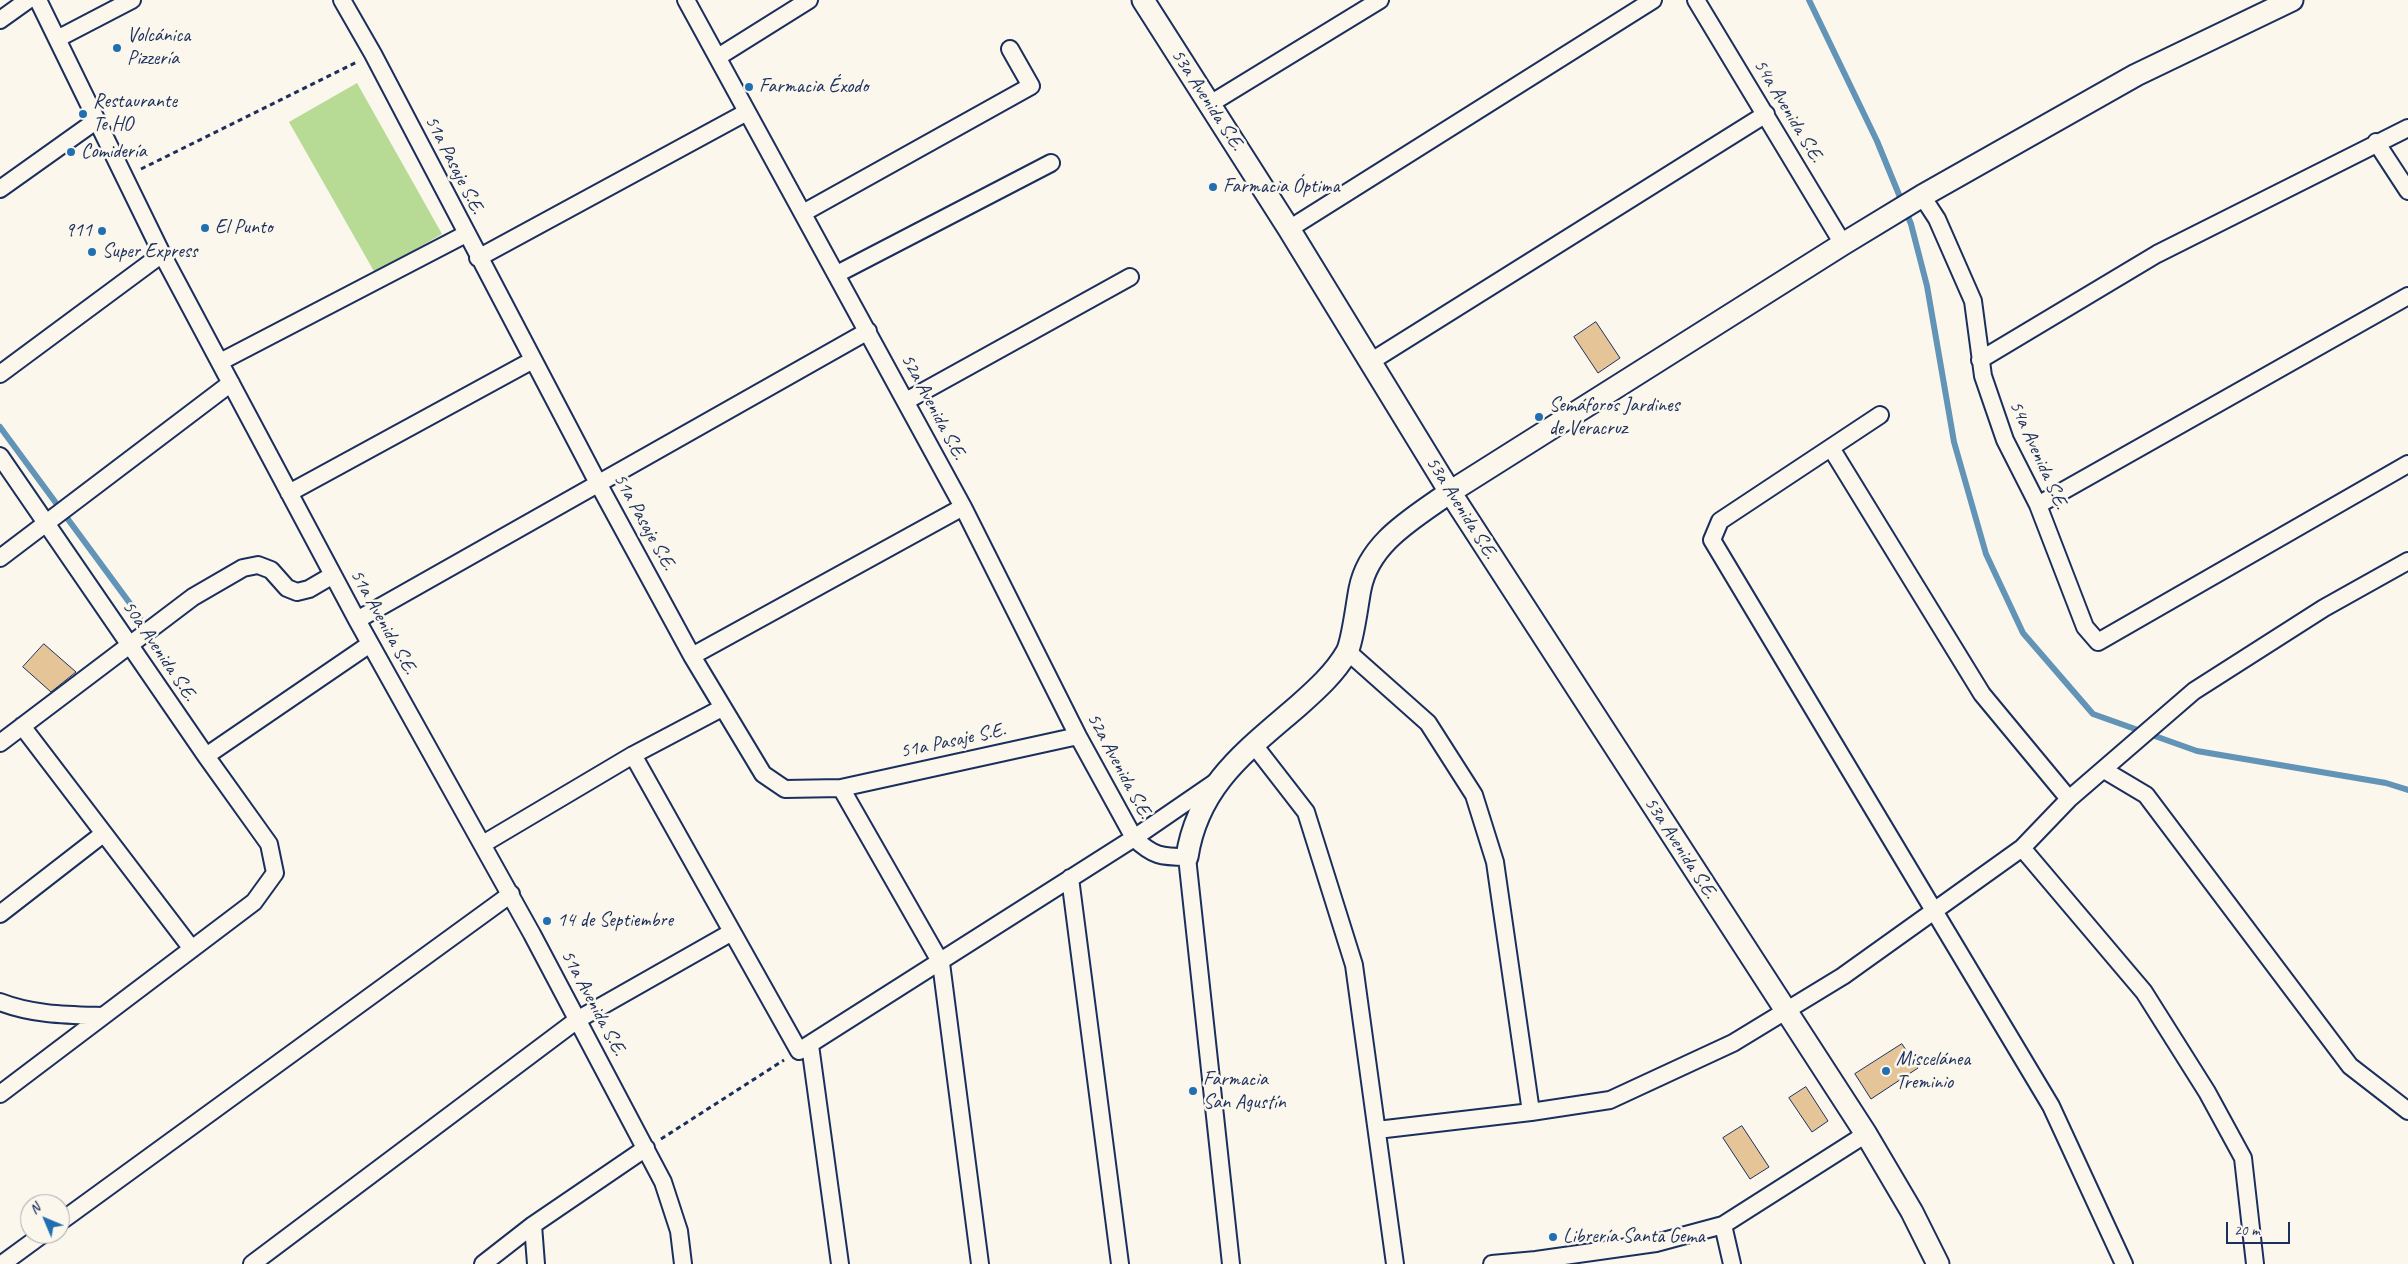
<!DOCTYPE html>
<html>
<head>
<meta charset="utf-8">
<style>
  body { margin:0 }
  #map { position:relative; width:2408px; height:1264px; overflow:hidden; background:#fbf7ec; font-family:Caveat,sans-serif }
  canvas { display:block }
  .north { position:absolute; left:20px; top:1194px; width:50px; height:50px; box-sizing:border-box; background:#fbf7ec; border:1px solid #a1a7b3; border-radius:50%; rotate:315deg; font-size:14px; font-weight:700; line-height:20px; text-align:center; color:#1b2f5e }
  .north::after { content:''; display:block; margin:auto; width:18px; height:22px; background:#1f6fb2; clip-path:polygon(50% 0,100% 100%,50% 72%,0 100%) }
  .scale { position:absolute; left:2226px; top:1222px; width:64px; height:22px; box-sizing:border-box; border:2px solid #1b2f5e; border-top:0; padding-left:6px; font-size:15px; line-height:18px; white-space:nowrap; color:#1b2f5e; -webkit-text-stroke:4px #fbf7ec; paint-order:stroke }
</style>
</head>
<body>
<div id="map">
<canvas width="2408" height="1264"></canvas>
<div class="north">N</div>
<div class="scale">20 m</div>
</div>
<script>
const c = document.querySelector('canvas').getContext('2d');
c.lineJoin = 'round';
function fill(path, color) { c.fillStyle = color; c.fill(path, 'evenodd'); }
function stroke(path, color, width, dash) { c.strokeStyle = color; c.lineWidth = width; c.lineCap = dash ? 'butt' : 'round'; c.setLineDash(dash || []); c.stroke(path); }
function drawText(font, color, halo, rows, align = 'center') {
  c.font = font + ' Caveat,sans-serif'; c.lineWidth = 5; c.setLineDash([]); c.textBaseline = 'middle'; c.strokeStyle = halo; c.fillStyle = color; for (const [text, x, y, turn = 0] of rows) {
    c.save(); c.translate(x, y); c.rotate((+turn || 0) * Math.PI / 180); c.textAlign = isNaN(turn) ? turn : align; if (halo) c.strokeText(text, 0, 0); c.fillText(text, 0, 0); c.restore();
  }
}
fill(new Path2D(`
  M357 83 442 234 375 273 289 122Z`), '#b7da94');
stroke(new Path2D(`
  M1809 0 1877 141 1911 224 1927 286 1954 442 1986 554 2023 633 2093 714 2197 751 2386 783 2408 790
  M0 427 140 617`), '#6294b7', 6);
const building = new Path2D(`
  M1596 322 1620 358 1598 373 1574 337Z
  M44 644 76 672 51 692 23 667Z
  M1902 1044 1918 1068 1871 1099 1855 1074Z
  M1806 1087 1828 1121 1812 1132 1789 1098Z
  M1742 1126 1769 1167 1750 1179 1723 1138Z`);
fill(building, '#e5c598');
stroke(building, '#1b2f5e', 1);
const minor = new Path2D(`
  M38 0 162 254 357 620 532 934 663 1182 679 1231 683 1264
  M342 0 373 54 599 485 692 656 763 774 785 789 841 788 1078 736
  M686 0 963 507 1078 736 1134 838C1153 856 1161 857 1187 857L1231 1264
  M1696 0 1843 244
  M0 20 28 0
  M57 39 132 0
  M718 57 809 0
  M1210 104 1380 0
  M2376 142 2408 191
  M0 189 97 120
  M1922 196 1937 219 1973 301 1983 376 2005 440 2038 505 2085 627 2098 642 2408 464
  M803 213 1031 86 1010 49
  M1289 229 1653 0
  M478 258 747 112
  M837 274 1051 163
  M1980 360 2157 254 2408 128
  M220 362 466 234
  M1370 362 1766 114
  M0 374 162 254
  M906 401 1130 277
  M1880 415 1720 521 1712 540 2051 1106 2124 1264
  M1831 448 1982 694 2069 799
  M0 456 206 756 269 844 275 873 254 902 0 1094
  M289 493 533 360
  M2038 505 2408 296
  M0 558 231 383
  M357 620 868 331
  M1347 651 1428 723 1474 795 1495 862 1531 1112
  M692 656 963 507
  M22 726 192 949
  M0 743 193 597 243 568 258 565 271 570 287 588 297 592 309 589 333 575
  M1254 745 1306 812 1354 965 1395 1264
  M633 755 799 1051 1134 838 1217 781
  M206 756 370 644
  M2104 770 2146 795 2350 1066 2408 1111
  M841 788 941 963 980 1264
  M483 844 633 755 722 708
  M2022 848 2144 992 2207 1092 2243 1158 2255 1264
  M1070 878 1120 1264
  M0 914 103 834
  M0 1002C33 1015 68 1015 103 1016
  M810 1045 840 1264
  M1377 1130 1531 1112 1610 1100 1733 1043 1843 976 2022 848 2069 799 2194 691 2324 608 2408 561
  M60 1222 511 894
  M533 1225 536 1264
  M1723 1225 1732 1264
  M2 1264 43 1234
  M252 1264 577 1020 732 932
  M483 1264 533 1225 646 1148
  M1492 1264 1536 1260 1656 1243 1723 1225 1866 1134`);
const tertiary = new Path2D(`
  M1143 0 1289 229 1450 492 1866 1134 1912 1212 1938 1264
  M1187 857C1198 785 1246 751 1298 706 1316 690 1335 673 1347 652 1353 640 1357 604 1360 589 1369 542 1414 518 1450 492L1843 244 1922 196 2136 75 2292 0`);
stroke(minor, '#1b2f5e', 20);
stroke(tertiary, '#1b2f5e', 25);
stroke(new Path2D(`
  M141 169 357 62
  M661 1139 784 1060`), '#1b2f5e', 3, [5, 4]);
stroke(minor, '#fbf7ec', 16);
stroke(tertiary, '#fbf7ec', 21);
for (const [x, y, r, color] of [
  [117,48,5,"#1f6fb2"],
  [749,87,5,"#1f6fb2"],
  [83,114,5,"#1f6fb2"],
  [71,152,5,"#1f6fb2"],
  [1213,187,5,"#1f6fb2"],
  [205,228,5,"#1f6fb2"],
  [102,231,5,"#1f6fb2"],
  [92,252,5,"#1f6fb2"],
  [1539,417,5,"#1f6fb2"],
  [547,921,5,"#1f6fb2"],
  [1886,1071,5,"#1f6fb2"],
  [1193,1091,5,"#1f6fb2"],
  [1553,1237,5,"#1f6fb2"]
]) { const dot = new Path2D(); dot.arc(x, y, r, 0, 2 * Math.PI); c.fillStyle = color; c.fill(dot); stroke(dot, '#fbf7ec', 2); }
drawText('20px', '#1b2f5e', '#fbf7ec', [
  ["Volcánica",127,36],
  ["Pizzería",127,59],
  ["Farmacia Éxodo",759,87],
  ["Restaurante",93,102],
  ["Te HO",93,125],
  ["Comidería",81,152],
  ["Farmacia Óptima",1223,187],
  ["El Punto",215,228],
  ["911",92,231,"right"],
  ["Super Express",102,252],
  ["Semáforos Jardines",1549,406],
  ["de Veracruz",1549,429],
  ["14 de Septiembre",557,921],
  ["Miscelánea",1896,1060],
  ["Treminio",1896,1083],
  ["Farmacia",1203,1080],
  ["San Agustín",1203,1103],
  ["Librería Santa Gema",1563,1237]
], 'left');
drawText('20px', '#1b2f5e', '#fbf7ec', [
  ["53a Avenida S.E.",1207,100,57],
  ["54a Avenida S.E.",1788,111,59],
  ["51a Pasaje S.E.",454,165,63],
  ["52a Avenida S.E.",933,407,62],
  ["54a Avenida S.E.",2038,455,66],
  ["53a Avenida S.E.",1461,508,58],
  ["51a Pasaje S.E.",644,522,61],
  ["51a Avenida S.E.",383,622,61],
  ["50a Avenida S.E.",159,651,56],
  ["51a Pasaje S.E.",953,741,-12],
  ["52a Avenida S.E.",1119,766,62],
  ["53a Avenida S.E.",1680,848,57],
  ["51a Avenida S.E.",593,1003,62]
]);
</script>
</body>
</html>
